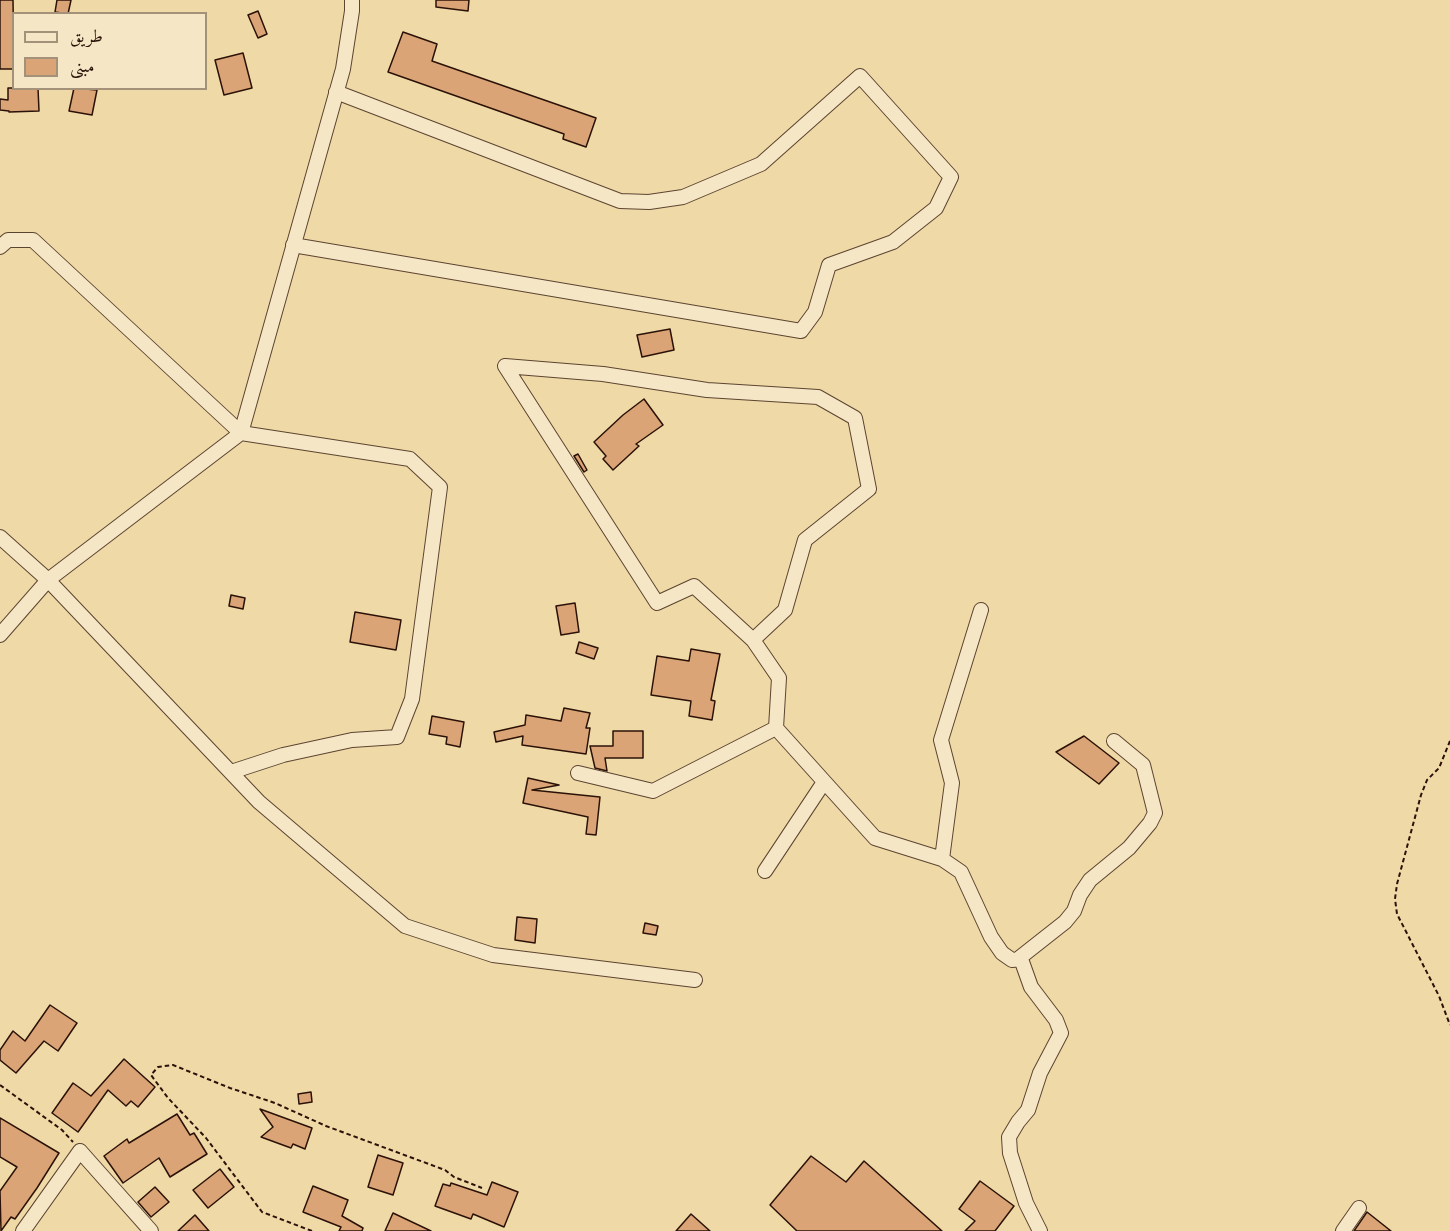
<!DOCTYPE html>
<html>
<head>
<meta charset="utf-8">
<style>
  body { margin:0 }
  #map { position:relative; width:1450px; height:1231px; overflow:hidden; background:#efd9a7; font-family:Vollkorn,Amiri,serif }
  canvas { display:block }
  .legend { position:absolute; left:12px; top:12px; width:195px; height:78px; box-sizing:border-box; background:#f5e6c6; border:2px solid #a4917a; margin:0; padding:8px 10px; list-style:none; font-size:18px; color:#2b1208 }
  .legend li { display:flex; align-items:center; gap:12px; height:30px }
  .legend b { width:30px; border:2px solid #a4917a }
</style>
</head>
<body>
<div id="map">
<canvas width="1450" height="1231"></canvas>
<ul class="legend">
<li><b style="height:8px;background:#f5e6c6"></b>طريق</li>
<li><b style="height:16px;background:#daa476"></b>مبنى</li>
</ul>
</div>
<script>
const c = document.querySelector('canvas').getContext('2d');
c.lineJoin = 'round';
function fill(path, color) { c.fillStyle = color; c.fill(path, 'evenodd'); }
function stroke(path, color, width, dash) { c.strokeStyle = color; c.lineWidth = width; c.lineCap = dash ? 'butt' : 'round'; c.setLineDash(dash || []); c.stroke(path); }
const building = new Path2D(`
  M0 0H13L14 69H0Z
  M57 0H71L68 14 55 12Z
  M436 0H469L468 11 436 7Z
  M258 11 267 34 258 38 248 15Z
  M403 32 437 44 432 61 596 118 586 147 563 139 564 134 388 72Z
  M243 53 252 88 224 95 215 60Z
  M8 88H38L39 111 9 112V111L0 110V99L8 100Z
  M74 88 97 90 92 115 69 111Z
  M670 329 674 350 642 357 637 335Z
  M644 399 663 425 636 444 639 446 613 470 603 459 606 456 594 442 623 415Z
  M578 454 587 470 584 472 574 456Z
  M231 595 245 598 243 609 229 606Z
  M575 603 579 632 561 635 556 606Z
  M355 612 401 620 396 650 350 642Z
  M579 642 598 648 594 659 576 653Z
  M691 649 720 654 711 700 715 701 712 720 689 716 691 701 651 695 657 656 689 661Z
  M564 708 590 713 586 728H590L586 754 522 745 523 736 496 742 494 732 525 725 526 715 561 721Z
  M432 716 464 722 460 747 446 744 447 737 429 734Z
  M613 731H643V758H605L607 771 595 768 590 746H613Z
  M1084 736 1119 763 1099 784 1056 752Z
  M528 778 559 785 532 790 600 797 596 835 586 834 588 817 523 803Z
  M517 917 537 919 535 943 515 940Z
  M645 923 658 926 656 935 643 933Z
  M50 1005 77 1023 58 1051 44 1041 16 1073 0 1060V1050L13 1031 25 1041Z
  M124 1059 155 1087 138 1107 131 1101 126 1106 108 1090 78 1132 52 1113 73 1083 91 1096Z
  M311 1092 312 1102 299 1104 298 1094Z
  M260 1109 312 1128 305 1149 293 1144 291 1148 261 1137 273 1127Z
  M177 1114 190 1135 194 1133 207 1154 170 1177 159 1158 123 1183 104 1156 127 1139 129 1143Z
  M0 1118 59 1153 37 1188 15 1219 11 1217 1 1231 0 1191 17 1167 0 1157Z
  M378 1155 403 1163 393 1195 368 1187Z
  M811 1156 846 1182 864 1161 942 1231H797L770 1205Z
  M220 1169 234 1187 208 1208 193 1190Z
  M980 1181 1014 1206 995 1231H965L975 1221 959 1209Z
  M492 1182 518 1192 504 1227 473 1214 471 1219 435 1206 443 1184 450 1186 451 1183 487 1195Z
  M313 1186 348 1200 342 1216 363 1228 362 1231H339L341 1227 303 1212Z
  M155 1187 169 1202 151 1217 138 1202Z
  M1367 1212 1391 1231H1354Z
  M393 1213 431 1231H385Z
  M691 1214 710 1231H676Z
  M195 1215 209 1231H178Z`);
fill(building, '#daa476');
stroke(building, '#2b1208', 1.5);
const minor = new Path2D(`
  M293 245 801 331 815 312 829 265 893 242 936 208 951 177 860 76 761 164 683 197 649 202 620 201 336 92
  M0 247 8 240H33L241 433 410 459 440 487 412 699 397 737 352 740 283 755 231 772
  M505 366 657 603 694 586 753 640 779 678 776 728 875 838 942 859 961 872 991 937 1002 953 1012 960 1021 959 1031 987 1056 1020 1061 1033 1040 1073 1028 1110 1018 1122 1009 1137 1010 1153 1026 1203 1040 1231
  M505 366 603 374 707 390 818 397 855 418 869 489 805 540 785 610 753 640
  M0 537 48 580 259 802 405 926 493 955 695 980
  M0 635 48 580 241 433 343 69 352 11V0
  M578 773 653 791 776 728
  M942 859 952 783 941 740 981 610
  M765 871 824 782
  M1018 959 1065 922 1074 911 1080 895 1090 880 1129 848 1150 823 1155 813 1143 765 1114 741
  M23 1231 80 1151 151 1231
  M1343 1231 1359 1208`);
stroke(minor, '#5c4430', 16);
stroke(new Path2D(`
  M1450 741 1439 768 1427 780 1421 795 1397 884 1395 899 1397 914 1439 996 1450 1025
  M0 1085 62 1130 73 1142
  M312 1231 262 1212 206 1138 168 1098 151 1075 158 1067 173 1065 230 1088 275 1103 326 1126 445 1170 454 1177 482 1188`), '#2b1208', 2, [4.5, 3]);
stroke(minor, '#f5e6c6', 14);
</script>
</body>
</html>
